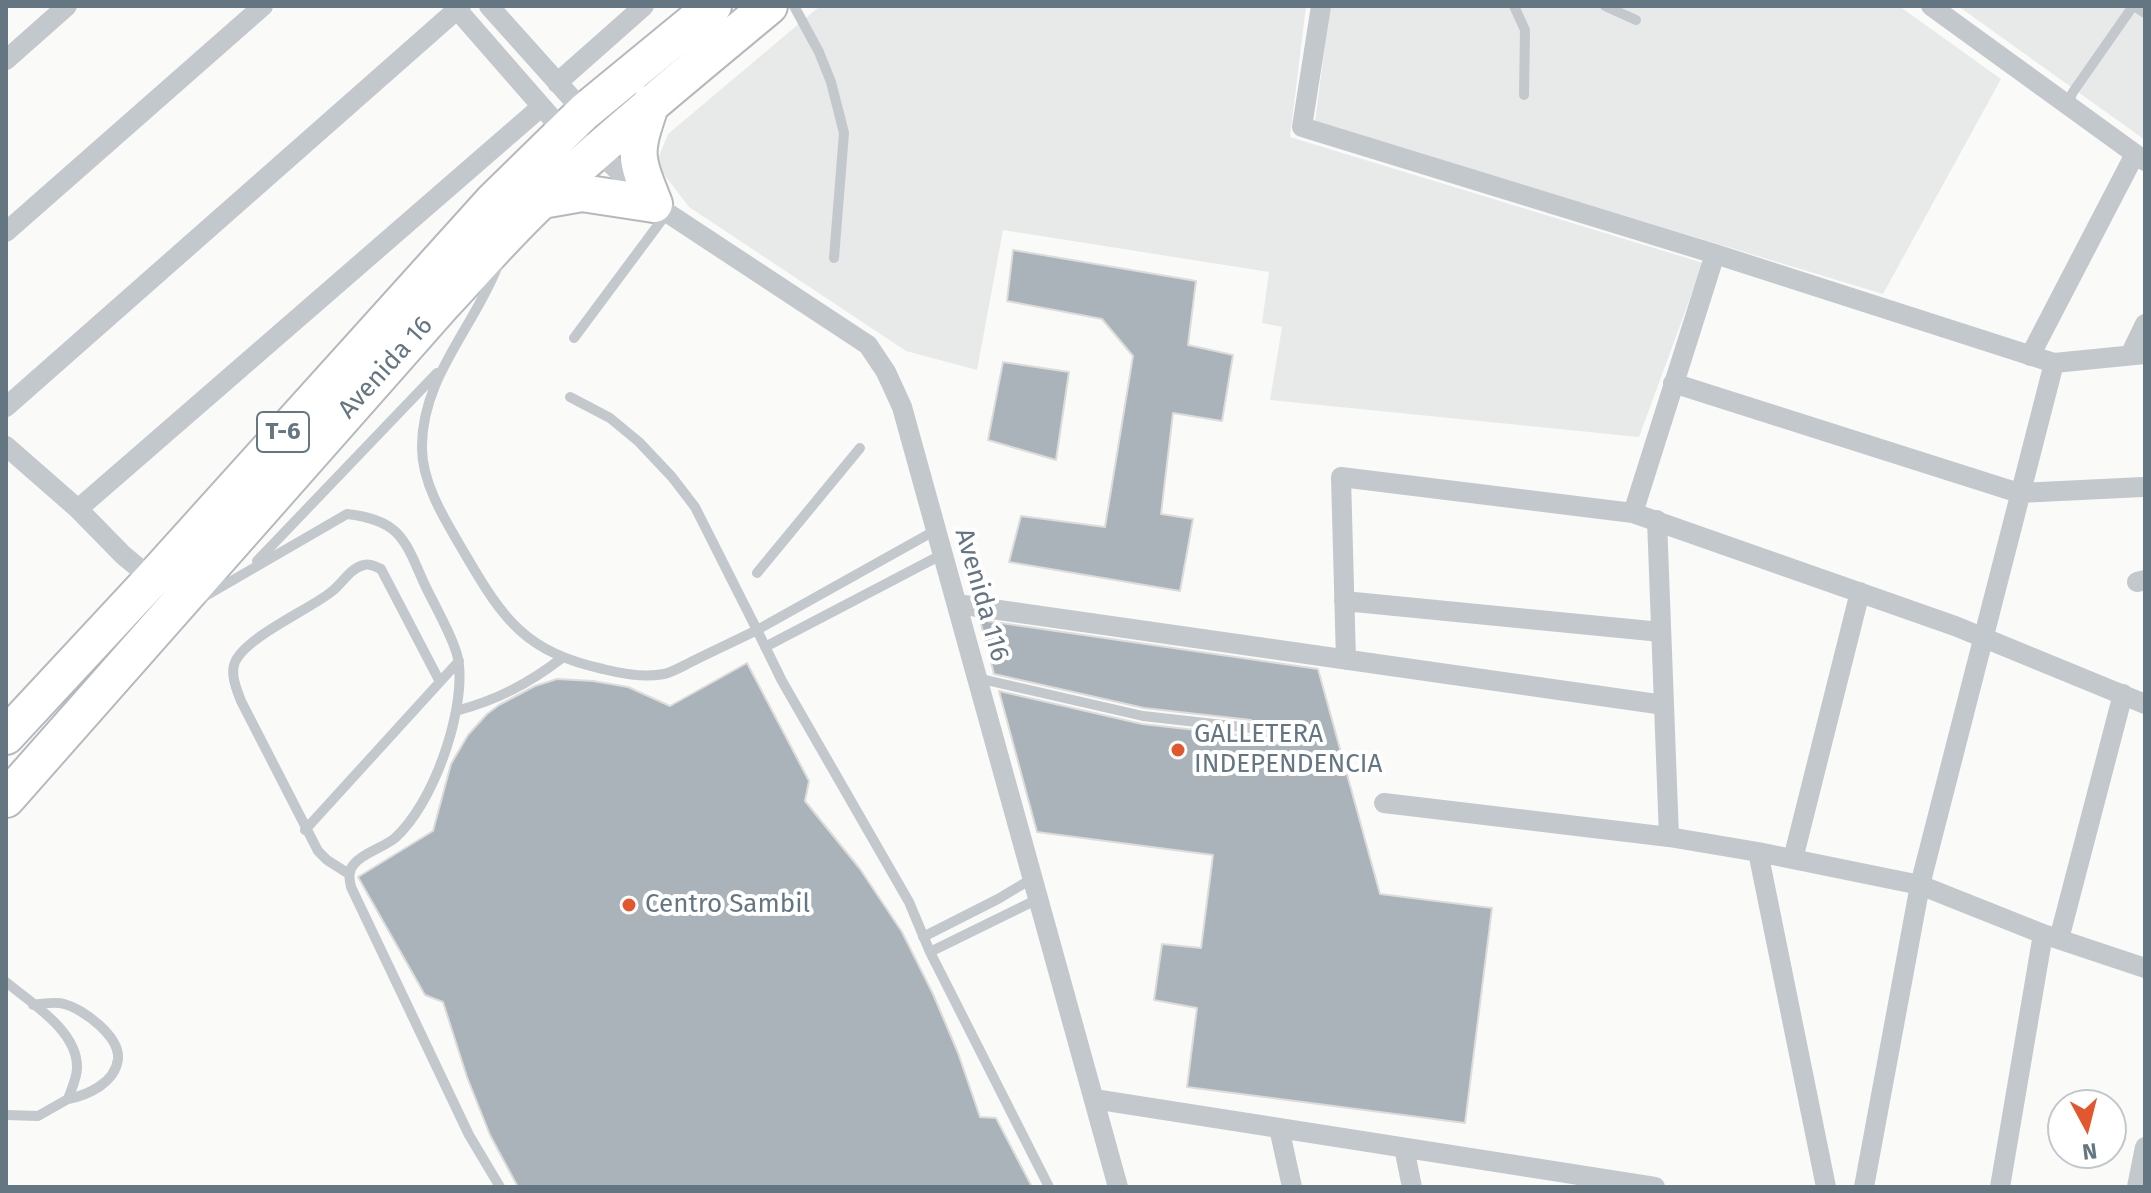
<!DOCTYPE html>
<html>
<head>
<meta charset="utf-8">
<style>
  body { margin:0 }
  #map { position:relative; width:2151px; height:1193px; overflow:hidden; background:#fafaf8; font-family:"Fira Sans",sans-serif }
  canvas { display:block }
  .frame { position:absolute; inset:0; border:8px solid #657683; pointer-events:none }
  .north { position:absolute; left:2047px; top:1089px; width:80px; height:80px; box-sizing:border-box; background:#fff; border:2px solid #c1c8cd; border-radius:50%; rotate:173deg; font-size:22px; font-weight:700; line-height:32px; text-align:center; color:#657683 }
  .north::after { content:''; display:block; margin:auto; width:28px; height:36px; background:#e4572e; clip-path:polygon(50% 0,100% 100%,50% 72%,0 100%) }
</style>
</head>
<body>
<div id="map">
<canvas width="2151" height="1193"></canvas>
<div class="frame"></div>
<div class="north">N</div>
</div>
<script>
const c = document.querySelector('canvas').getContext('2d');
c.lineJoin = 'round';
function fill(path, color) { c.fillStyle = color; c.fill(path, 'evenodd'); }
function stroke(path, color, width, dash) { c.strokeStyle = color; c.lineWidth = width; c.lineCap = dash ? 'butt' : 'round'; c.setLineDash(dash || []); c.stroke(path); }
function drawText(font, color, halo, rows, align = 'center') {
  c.font = font + ' "Fira Sans",sans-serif'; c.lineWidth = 8; c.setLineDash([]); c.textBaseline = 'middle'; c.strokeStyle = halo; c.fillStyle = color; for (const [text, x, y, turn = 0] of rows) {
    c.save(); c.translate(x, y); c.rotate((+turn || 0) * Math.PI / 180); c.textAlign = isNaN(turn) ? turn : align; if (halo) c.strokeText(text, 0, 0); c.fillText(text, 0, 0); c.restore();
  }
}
fill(new Path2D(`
  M820 6H1306L1290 137 1703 263 1639 437 1270 400 1282 327 1262 323 1269 272 1003 230 977 370 906 351 689 207 656 164 668 134Z
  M1330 6H1899L2001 79 1883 294 1315 122Z
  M1958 6H2145V140Z`), '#e8e9e9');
const building = new Path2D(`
  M1013 250 1196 281 1188 345 1233 355 1222 421 1173 413 1161 514 1193 519 1180 591 1009 562 1021 516 1105 527 1133 356 1102 319 1007 301Z
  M1003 362 1069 372 1056 460 988 440Z
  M980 620 1318 669 1380 894 1492 908 1465 1123 1187 1087 1197 1008 1154 1000 1162 944 1201 948 1213 855 1037 832 999 691 1142 724 1249 736 1257 732V724L1251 720 1144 708 994 674Z
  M747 663 809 781 805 801 860 869 902 932 933 994 958 1053 980 1117 996 1118 1032 1187H518L490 1135 467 1077 443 1002 425 995 358 877 433 831 451 764 468 735 487 714 499 705 535 686 557 679 593 681 628 687 670 706Z`);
fill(building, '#aab3b9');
stroke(building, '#dcdcda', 2);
const highway = new Path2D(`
  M651 103C634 154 634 154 654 204
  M542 200 582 193 654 204
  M6 736 152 579 494 200 584 112 713 6
  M6 799 442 305C476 269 508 231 544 198 617 132 693 69 769 6`);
stroke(highway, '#b4b9bd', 40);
stroke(new Path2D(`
  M794 6 819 52 831 82 844 133 834 258
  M1514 6 1525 30 1524 95
  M1605 6 1636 20
  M2134 6 2145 13
  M2067 105 2073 92 2133 6
  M498 265C475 326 421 378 422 448 422 485 447 523 465 554 504 621 526 652 603 669 623 674 644 678 664 674 673 672 683 666 691 662 713 651 735 641 757 630L782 681 909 902 930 952 1049 1187
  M574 338 667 213
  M570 397 610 418 639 442 672 477 695 507 757 630 936 530
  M257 561 437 373
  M757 573 860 448
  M202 598 347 514C398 520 404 537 423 581 432 601 458 645 459 665 464 715 433 804 395 838 383 848 364 852 354 864 348 871 349 878 351 887L469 1135 500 1187
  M765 647 943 554
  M977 678 1143 716 1250 728
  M456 711C497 700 528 684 562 658
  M305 830 459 661
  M349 874 327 860 318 851 241 701C237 690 231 677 234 665 241 639 309 610 331 592 342 584 350 568 364 565 370 563 376 567 381 569L440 682
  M923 937 998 899 1033 878
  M930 952 1038 899
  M6 982C31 1003 78 1031 77 1068 77 1078 71 1090 68 1099L38 1116 6 1115
  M33 1005C43 1004 55 1001 64 1004 83 1009 120 1036 118 1059 115 1083 88 1095 68 1099`), '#c3c8cc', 10);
stroke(new Path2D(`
  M454 6 564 132 598 152 654 204 868 345 886 372 902 407 1118 1187
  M489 6 584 112 587 121
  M1321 6 1302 127 1715 254 2054 363 2145 354
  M1931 6 2145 161
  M6 60 67 6
  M557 83 644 6
  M6 232 263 6
  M2130 355 2145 324
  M2030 356 2135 154
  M1673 383 2019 493 2143 487
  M6 407 461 6
  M6 446 78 509 123 555 152 579
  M78 509 541 107
  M1633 513 1715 254
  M1657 520 1669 837
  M2137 582 2145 580
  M1344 601 1661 632
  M957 604 1664 705
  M1346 660 1341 477 1633 513 1955 626 2145 704
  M1384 803 1669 837 1758 852 1920 885 2043 934
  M1758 852 1826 1187
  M1793 859 1860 592
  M2059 939 2123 694
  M1094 1099 1655 1187
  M1279 1128 1292 1187
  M1404 1148 1412 1187
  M1864 1187 1920 885 2054 363
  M2000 1187 2043 934 2145 968
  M2137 1187 2145 1147`), '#c3c8cc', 20);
stroke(highway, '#fff', 36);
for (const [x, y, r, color] of [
  [1178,750,8,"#e4572e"],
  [629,905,8,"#e4572e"]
]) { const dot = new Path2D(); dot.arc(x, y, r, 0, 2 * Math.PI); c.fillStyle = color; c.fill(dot); stroke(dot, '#fff', 3); }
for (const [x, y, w] of [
  [283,432,52]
]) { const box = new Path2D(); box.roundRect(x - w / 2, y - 20, w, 40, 6); c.fillStyle = '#fff'; c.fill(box); stroke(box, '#657683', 2); }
drawText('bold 24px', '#657683', null, [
  ["T-6",283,432]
]);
drawText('26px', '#657683', '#fff', [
  ["Avenida 16",386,368,-48],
  ["Avenida 116",981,595,74]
]);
drawText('26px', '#657683', '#fff', [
  ["GALLETERA",1194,735],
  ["INDEPENDENCIA",1194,765],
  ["Centro Sambil",645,905]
], 'left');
</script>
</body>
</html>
